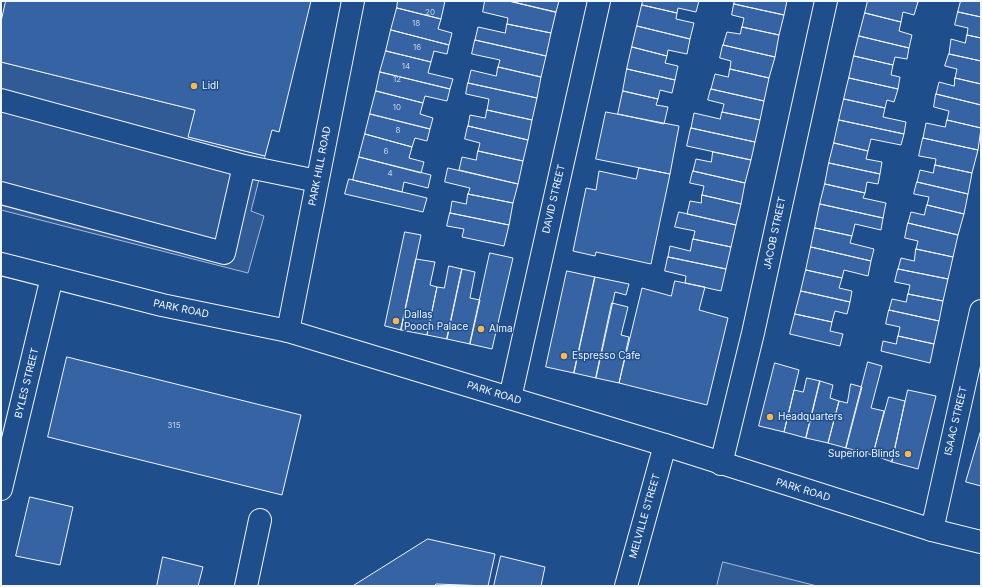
<!DOCTYPE html>
<html>
<head>
<meta charset="utf-8">
<style>
  body { margin:0 }
  #map { position:relative; width:982px; height:587px; overflow:hidden; background:#1f4e8c; font-family:Inter,sans-serif }
  canvas { display:block }
  .frame { position:absolute; inset:0; border:2px solid #f2f6ff; pointer-events:none }
</style>
</head>
<body>
<div id="map">
<canvas width="982" height="587"></canvas>
<div class="frame"></div>
</div>
<script>
const c = document.querySelector('canvas').getContext('2d');
c.lineJoin = 'round';
function fill(path, color) { c.fillStyle = color; c.fill(path, 'evenodd'); }
function stroke(path, color, width, dash) { c.strokeStyle = color; c.lineWidth = width; c.lineCap = dash ? 'butt' : 'round'; c.setLineDash(dash || []); c.stroke(path); }
function drawText(font, color, halo, rows, align = 'center') {
  c.font = font + ' Inter,sans-serif'; c.lineWidth = 3; c.setLineDash([]); c.textBaseline = 'middle'; c.strokeStyle = halo; c.fillStyle = color; for (const [text, x, y, turn = 0] of rows) {
    c.save(); c.translate(x, y); c.rotate((+turn || 0) * Math.PI / 180); c.textAlign = isNaN(turn) ? turn : align; if (halo) c.strokeText(text, 0, 0); c.fillText(text, 0, 0); c.restore();
  }
}
const built = new Path2D(`
  M1 62 195 110 189 137 265 156 251 211 264 216 248 273 1 210Z
  M723 562 817 586H717Z`);
fill(built, '#305b95');
stroke(built, '#a8bbd7', 1);
const building = new Path2D(`
  M6 1H311L279 132 272 130 265 156 188 137 195 110 1 62V22Z
  M398 1H445L441 19 397 8Z
  M485 1H509L556 12 551 33 507 24 508 18 483 12Z
  M509 1H559L556 12Z
  M643 1H699L696 12 678 8 677 13 642 5Z
  M735 1H787L784 15 734 4Z
  M868 1H913L918 2 914 15 903 12 901 22 865 13Z
  M961 1H981V17L958 12Z
  M734 4 784 15 779 35 742 27 744 18 732 15Z
  M642 5 677 13 676 19 694 23 690 39 637 26Z
  M397 8 441 19 438 29 452 33 449 45 391 30Z
  M958 12 981 17V38L967 35 968 28 955 25Z
  M865 13 901 22 899 31 912 35 909 48 859 36Z
  M507 24 551 33 546 56 475 40 478 27 505 33Z
  M637 26 690 39 687 54 668 50 667 56 632 47Z
  M742 27 779 35 775 57 723 45 727 32 740 34Z
  M391 30 449 45 447 54 434 51 431 62 386 51Z
  M967 35 981 38V61L949 54 951 39 965 43Z
  M859 36 909 48 907 59 895 57 893 65 854 56Z
  M475 40 546 56 541 77 498 67 500 60 472 54Z
  M723 45 775 57 769 78 730 69 731 61 720 58Z
  M632 47 667 56 665 63 678 66 675 80 627 69Z
  M386 51 431 62 428 73 453 79 450 89 380 72Z
  M949 54 981 61V84L955 78 957 69 945 66Z
  M854 56 893 65 891 75 900 77 898 89 849 78Z
  M498 67 541 77 537 98 468 83 471 70 496 76Z
  M627 69 675 80 672 93 660 90 658 99 623 91Z
  M730 69 769 78 764 101 711 89 715 74 728 77Z
  M380 72 450 89 447 101 425 96 423 103 376 91Z
  M849 78 898 89 894 102 887 100 885 108 844 99Z
  M955 78 981 84V105L936 94 939 82 954 86Z
  M468 83 537 98 532 120 487 110 489 99 466 94Z
  M711 89 764 101 760 120 722 112 724 104 708 100Z
  M376 91 423 103 420 114 433 118 430 129 370 114Z
  M623 91 658 99 656 105 668 107 664 124 618 114Z
  M936 94 981 105V128L947 120 949 111 934 107Z
  M844 99 885 108 883 117 906 122 904 134 839 120Z
  M487 110 532 120 528 140 468 126 470 115 485 118Z
  M606 112 679 126 670 174 596 159Z
  M722 112 760 120 755 142 691 128 694 113 720 119Z
  M370 114 430 129 427 141 415 138 412 147 365 134Z
  M839 120 904 134 901 145 871 139 868 151 834 143Z
  M947 120 981 128 978 150 923 138 926 123 945 127Z
  M468 126 528 140 523 161 478 151 480 143 465 139Z
  M691 128 755 142 751 160 687 146Z
  M365 134 412 147 409 158 424 162 421 173 359 157Z
  M923 138 978 150 972 173 935 165 936 159 919 156Z
  M834 143 868 151 866 159 882 162 880 174 829 163Z
  M478 151 523 161 518 184 459 170 462 157 476 160Z
  M713 152 751 160 745 183 693 171 696 159 711 162Z
  M359 157 431 175 428 188 404 182 402 192 353 180Z
  M829 163 880 174 878 184 867 182 865 193 825 184Z
  M935 165 972 173 968 194 917 182 920 170 933 173Z
  M448 168 518 184 513 203 468 194 470 188 445 182Z
  M639 168 670 174 651 264 596 252 595 256 573 251 586 188 596 190 599 171 636 179Z
  M693 171 745 183 741 204 702 195 704 186 690 183Z
  M349 179 427 198 423 212 345 194Z
  M917 182 968 194 964 214 927 205 929 197 914 194Z
  M825 184 865 193 863 198 886 203 883 218 820 204Z
  M468 194 513 203 509 225 450 213 452 201 466 204Z
  M702 195 741 204 736 225 687 214 690 201 701 203Z
  M820 204 883 218 881 230 855 224 852 236 815 228Z
  M927 205 964 214 958 235 908 223 911 212 924 215Z
  M679 212 736 225 731 247 693 239 695 231 675 227Z
  M450 213 509 225 504 246 462 237 464 229 447 226Z
  M908 223 958 235 953 257 916 249 918 241 905 238Z
  M815 228 852 236 850 243 874 249 871 261 811 247Z
  M405 232 421 235 401 330 385 326Z
  M693 239 731 247 726 269 668 257 670 246 690 251Z
  M811 247 871 261 868 276 844 270 842 278 806 270Z
  M916 249 953 257 948 279 898 269 901 258 914 261Z
  M490 253 513 258 492 349 470 344Z
  M668 257 726 269 721 291 685 283 686 276 665 271Z
  M416 259 435 262 430 285 437 287 427 335 401 330Z
  M449 266 462 269 447 339 427 335 437 287 444 288Z
  M462 269 475 272 470 298 480 300 470 344 447 339Z
  M898 269 948 279 943 301 908 294 910 285 895 282Z
  M806 270 842 278 839 288 852 291 850 302 801 291Z
  M567 271 595 277 574 373 546 367Z
  M595 277 629 284 626 295 615 292 596 378 574 373Z
  M675 281 705 287 699 310 728 318 707 405 619 383 642 288 671 296Z
  M801 291 850 302 847 314 835 311 832 322 795 314Z
  M908 294 943 301 939 321 889 310 892 299 906 302Z
  M612 303 628 307 621 335 629 337 619 383 596 378Z
  M889 310 939 321 934 344 898 336 900 327 886 324Z
  M795 314 832 322 830 331 843 334 840 346 790 334Z
  M898 336 934 344 930 363 881 351 883 341 896 344Z
  M67 357 301 415 282 495 48 437Z
  M868 362 882 366 871 408 884 411 873 455 846 448Z
  M775 363 799 370 784 432 759 426Z
  M807 378 820 381 806 438 784 432 794 390 803 392Z
  M820 381 833 385 830 398 839 401 828 443 806 438Z
  M851 384 862 387 846 448 828 443 839 401 847 403Z
  M908 390 936 396 918 469 892 462Z
  M889 397 905 401 892 462 873 455Z
  M981 430V486L966 482Z
  M30 497 73 507 60 565 16 556Z
  M428 539 495 554 488 586 436 584 434 586H353Z
  M501 556 545 567 541 586H494Z
  M163 557 203 567 198 586H157Z`);
fill(building, '#3563a3');
stroke(building, '#f2f6ff', 1);
const minor = new Path2D(`
  M1 100 244 166 317 181
  M1 193 224 253 244 166
  M288 331 353 1
  M510 398 599 1
  M721 464 753 333 826 1
  M1 489 52 277
  M932 530 981 311
  M246 586 260 520
  M626 586 665 445`);
const highway = new Path2D(`
  M1 264 162 305 288 331 665 445 932 530 981 542`);
stroke(minor, '#f2f6ff', 24);
stroke(highway, '#f2f6ff', 24);
stroke(minor, '#1f4e8c', 22);
stroke(highway, '#1f4e8c', 22);
for (const [x, y, r, color] of [
  [194,86,4,"#ffb74d"],
  [396,321,4,"#ffb74d"],
  [481,329,4,"#ffb74d"],
  [564,356,4,"#ffb74d"],
  [770,417,4,"#ffb74d"],
  [908,454,4,"#ffb74d"]
]) { const dot = new Path2D(); dot.arc(x, y, r, 0, 2 * Math.PI); c.fillStyle = color; c.fill(dot); stroke(dot, '#1f4e8c', 1.5); }
drawText('8px', '#c3d1e8', null, [
  ["20",430,13],
  ["18",416,24],
  ["16",417,48],
  ["14",406,67],
  ["12",397,80],
  ["10",397,108],
  ["8",398,131],
  ["6",386,152],
  ["4",390,174],
  ["315",174,426]
]);
drawText('10px', '#f2f6ff', '#1f4e8c', [
  ["Lidl",202,86],
  ["Dallas",404,315],
  ["Pooch Palace",404,327],
  ["Alma",489,329],
  ["Espresso Cafe",572,356],
  ["Headquarters",778,417],
  ["Superior Blinds",900,454,"right"]
], 'left');
drawText('10px', '#f2f6ff', '#1f4e8c', [
  ["PARK HILL ROAD",320,166,-79],
  ["DAVID STREET",554,199,-77],
  ["JACOB STREET",775,233,-78],
  ["PARK ROAD",181,309,12],
  ["BYLES STREET",27,383,-76],
  ["PARK ROAD",494,393,17],
  ["ISAAC STREET",956,421,-77],
  ["PARK ROAD",803,490,17],
  ["MELVILLE STREET",645,516,-74]
]);
</script>
</body>
</html>
